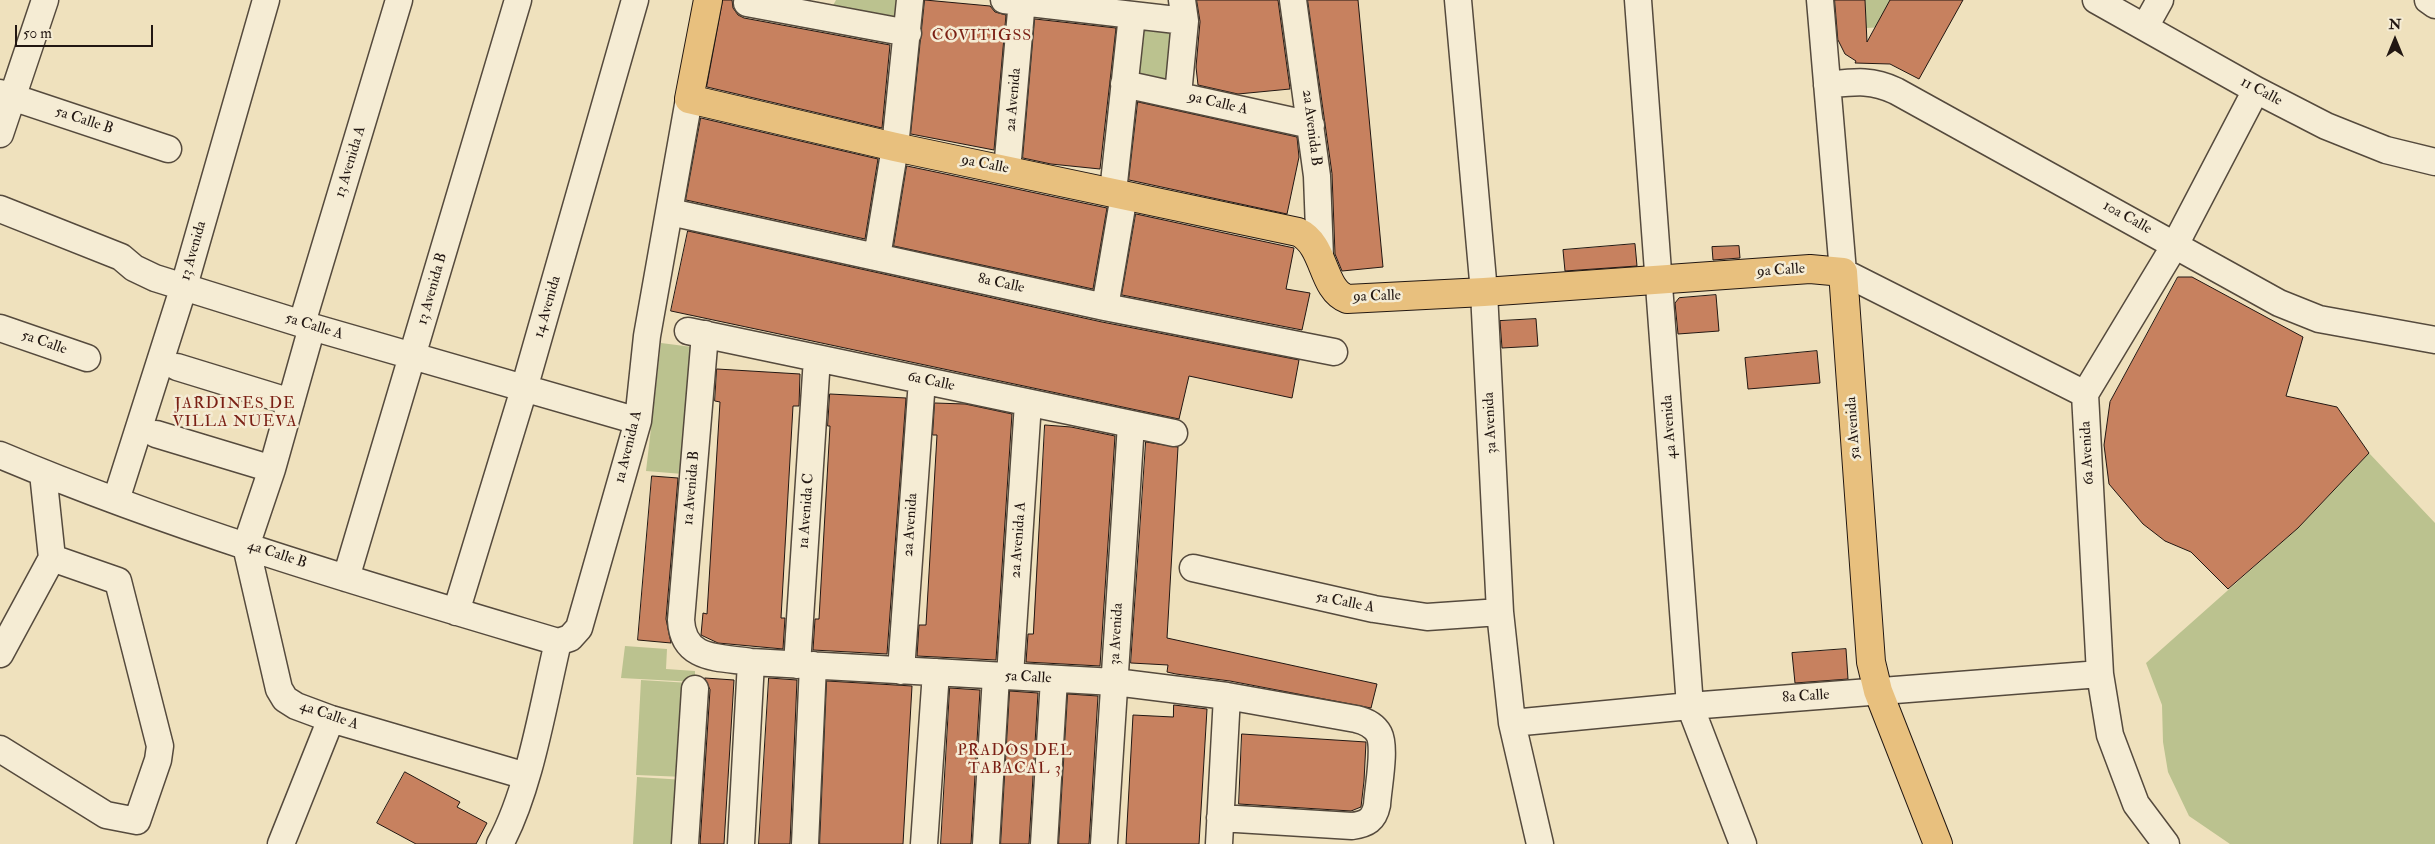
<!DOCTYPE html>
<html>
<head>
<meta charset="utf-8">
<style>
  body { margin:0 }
  #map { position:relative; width:2435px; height:844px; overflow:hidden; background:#efe1bd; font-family:"IM FELL Double Pica",serif }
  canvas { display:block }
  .north { position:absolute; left:2370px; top:15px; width:50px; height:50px; -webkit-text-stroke:4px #f5ecd4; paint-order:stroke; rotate:0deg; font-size:14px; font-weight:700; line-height:20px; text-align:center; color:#221712 }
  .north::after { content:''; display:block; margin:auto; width:18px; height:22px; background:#221712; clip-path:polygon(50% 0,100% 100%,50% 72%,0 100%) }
  .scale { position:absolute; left:15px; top:25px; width:138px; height:22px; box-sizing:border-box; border:2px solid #221712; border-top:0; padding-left:6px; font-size:15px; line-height:18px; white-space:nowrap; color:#221712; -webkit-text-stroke:4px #f5ecd4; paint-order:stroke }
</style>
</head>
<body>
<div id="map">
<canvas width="2435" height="844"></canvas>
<div class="north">N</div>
<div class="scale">50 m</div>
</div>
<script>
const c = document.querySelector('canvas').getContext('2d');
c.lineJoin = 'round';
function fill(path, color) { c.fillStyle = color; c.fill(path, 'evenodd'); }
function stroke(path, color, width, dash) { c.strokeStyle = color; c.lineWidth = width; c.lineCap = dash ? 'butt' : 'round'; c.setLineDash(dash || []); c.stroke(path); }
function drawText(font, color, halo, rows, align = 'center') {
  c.font = font + ' "IM FELL Double Pica",serif'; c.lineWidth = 5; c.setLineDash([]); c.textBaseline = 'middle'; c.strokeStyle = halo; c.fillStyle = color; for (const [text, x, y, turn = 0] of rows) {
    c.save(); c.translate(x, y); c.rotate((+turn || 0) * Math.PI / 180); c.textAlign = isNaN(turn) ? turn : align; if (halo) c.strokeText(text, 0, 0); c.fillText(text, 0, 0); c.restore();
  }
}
fill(new Path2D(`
  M836 0H900L898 24 830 11Z
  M1865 0H1890L1887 27 1866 28Z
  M1139 25 1176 30 1168 83 1132 78Z
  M661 343 692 347 683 474 646 471Z
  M2369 453 2435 523V844H2230L2189 816 2168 772 2163 742 2162 705 2146 663 2298 528Z
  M625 646 667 649 666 669 695 671V682L621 678Z
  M641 680 690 683 685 777 636 775Z
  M637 777 685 780 682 844H633Z`), '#bbc28f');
const building = new Path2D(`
  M723 0H732L733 8 738 15 744 18 890 45 882 128 707 87Z
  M925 0 990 6 995 12 1006 15 994 150 911 134Z
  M1197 0H1278L1290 89 1238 94 1198 85 1196 67 1200 22Z
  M1308 0H1358L1383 267 1342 271 1335 254 1332 174Z
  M1835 0H1865L1867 42 1890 0H1963L1919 79 1890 64 1855 63 1856 61 1845 54 1838 40Z
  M1035 19 1116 28 1100 169 1051 164 1023 158Z
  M1138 102 1297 137 1299 157 1287 214 1129 180Z
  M701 118 878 159 865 239 686 200Z
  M907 166 1107 208 1093 289 894 246Z
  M1136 214 1294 248 1286 289 1310 293 1302 330 1122 295Z
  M688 231 1102 322 1299 360 1292 398 1189 376 1179 419 671 311Z
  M1635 244 1637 266 1565 271 1563 250Z
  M1739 246 1740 258 1713 260 1712 247Z
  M2178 277H2192L2303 337 2286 396 2337 407 2369 453 2298 528 2228 589 2191 552 2165 541 2143 524 2109 484 2104 445 2110 402Z
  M1716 295 1719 331 1678 334 1675 303 1679 298Z
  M1536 319 1538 346 1502 348 1500 321Z
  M1817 351 1820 383 1748 389 1745 358Z
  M717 369 800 374 799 406H793L781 618H785L783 649 718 643 701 635 703 613 707 614 720 402 715 401Z
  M830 394 906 398 887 654 813 650 815 619H819L830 426H828Z
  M935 403 965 404 1012 414 996 660 917 656 919 625H926L937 435H933Z
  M1045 425 1071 427 1115 436 1100 666 1026 662 1028 634H1033Z
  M1146 442 1178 447 1167 638 1377 684 1371 708 1230 681 1176 674 1167 672 1168 665 1131 663Z
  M652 476 678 478 666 619 671 643 638 640Z
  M1846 649 1848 679 1795 683 1792 653Z
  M705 678 734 680 724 844H700L710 690Z
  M769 678 797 680 790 844H759Z
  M827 681 912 686 903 844H820Z
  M950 688 980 690 971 844H941Z
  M1010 691 1038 693 1029 844H1001Z
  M1068 694 1098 696 1089 844H1059Z
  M1174 705 1207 709 1199 844H1126L1133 715 1173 717Z
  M1242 734 1366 742 1364 781 1361 807 1351 811 1239 804Z
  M405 772 460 802 457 807 487 823 476 844H416L377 823Z`);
fill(building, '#c7815f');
stroke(building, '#221712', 1);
const minor = new Path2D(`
  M1004 0 1185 21
  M1293 0 1317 176 1320 257
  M1458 0 1484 292 1500 612 1512 723 1540 844
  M1638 0 1690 706 1743 844
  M1820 0 1843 272 2085 394
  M2096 0 2256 90 2326 126 2386 150 2435 162
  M2428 0 2435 5
  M747 3 908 33
  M2145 27 2160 0
  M1124 84 1311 125
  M1827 85C1854 82 1871 79 1896 91L2279 303 2319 319 2435 340
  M0 93 168 149
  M1178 95 1185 21 1182 0
  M0 134 45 0
  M1007 170 1022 0
  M1113 192 1132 15
  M0 209 121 257 134 268 155 278 312 327 638 421
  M670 212 1105 307 1334 352
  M877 257 895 147 910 0
  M1105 307 1124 195
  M302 323 399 0
  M312 327 272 469 246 546 279 689 285 699 296 706 331 719 526 776
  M0 328 87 358
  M688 331 1174 433
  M705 334 681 620C683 661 719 657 751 662L1115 682 1227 696 1356 719C1365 721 1374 725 1379 734 1386 748 1378 788 1377 805 1374 820 1367 824 1352 826L1220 818
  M177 367 291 402
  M156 434 272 469
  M0 455C180 531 370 586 558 642
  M116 500 184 286 266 0
  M1193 568 1374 609 1427 617 1500 612
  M346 578 518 0
  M456 612 524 389 635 0
  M0 654 52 558 43 473
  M797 665 817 358
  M901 671 922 380
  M1010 676 1028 403
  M1512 723 1690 706 2100 674
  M0 749 106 815 137 821 158 760 160 746 118 581 52 558
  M281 844 331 719
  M500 844C530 789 543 705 558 642L570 638 579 628 638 421 647 336 689 99
  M685 844 695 689
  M741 844 751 662
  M805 844 813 665
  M924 844 936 672
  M986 844 996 676
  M1044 844 1054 679
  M1104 844 1131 424
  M1219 844 1227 696
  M2166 844 2136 804 2110 735 2100 674 2085 394 2175 245 2256 90`);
const major = new Path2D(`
  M708 0 689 99 895 147 1298 232C1326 245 1321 289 1347 299L1484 292 1810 269 1843 272 1871 662 1878 691 1938 844`);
stroke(minor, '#554a3d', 29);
stroke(major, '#221712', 30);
stroke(minor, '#f5ecd4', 26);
stroke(major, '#e8c07e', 28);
drawText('15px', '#221712', '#f5ecd4', [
  ["11 Calle",2261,92,28],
  ["2a Avenida",1014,100,-85],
  ["9a Calle A",1218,104,13],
  ["5a Calle B",84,121,18],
  ["2a Avenida B",1311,128,83],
  ["13 Avenida A",351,162,-73],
  ["9a Calle",985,165,11],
  ["10a Calle",2127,218,29],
  ["13 Avenida",194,251,-74],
  ["9a Calle",1781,271,-4],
  ["8a Calle",1001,284,12],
  ["13 Avenida B",433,289,-74],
  ["9a Calle",1377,297,-2],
  ["14 Avenida",548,307,-74],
  ["5a Calle A",314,327,17],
  ["5a Calle",44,343,19],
  ["6a Calle",931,382,12],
  ["3a Avenida",1491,423,-93],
  ["4a Avenida",1670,427,-94],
  ["5a Avenida",1854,428,-94],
  ["1a Avenida A",629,447,-76],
  ["6a Avenida",2088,453,-93],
  ["1a Avenida B",692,488,-85],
  ["1a Avenida C",807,511,-86],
  ["2a Avenida",911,525,-86],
  ["2a Avenida A",1019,540,-86],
  ["4a Calle B",277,555,18],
  ["5a Calle A",1345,603,11],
  ["3a Avenida",1117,634,-87],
  ["5a Calle",1028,678,3],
  ["8a Calle",1806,697,-4],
  ["4a Calle A",329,716,19]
]);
c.letterSpacing = '1px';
drawText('16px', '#7a1f14', '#f5ecd4', [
  ["COVITIGSS",982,37],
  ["JARDINES DE",235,405],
  ["VILLA NUEVA",235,423],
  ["PRADOS DEL",1015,752],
  ["TABACAL 3",1015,770]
]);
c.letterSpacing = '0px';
</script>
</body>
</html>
